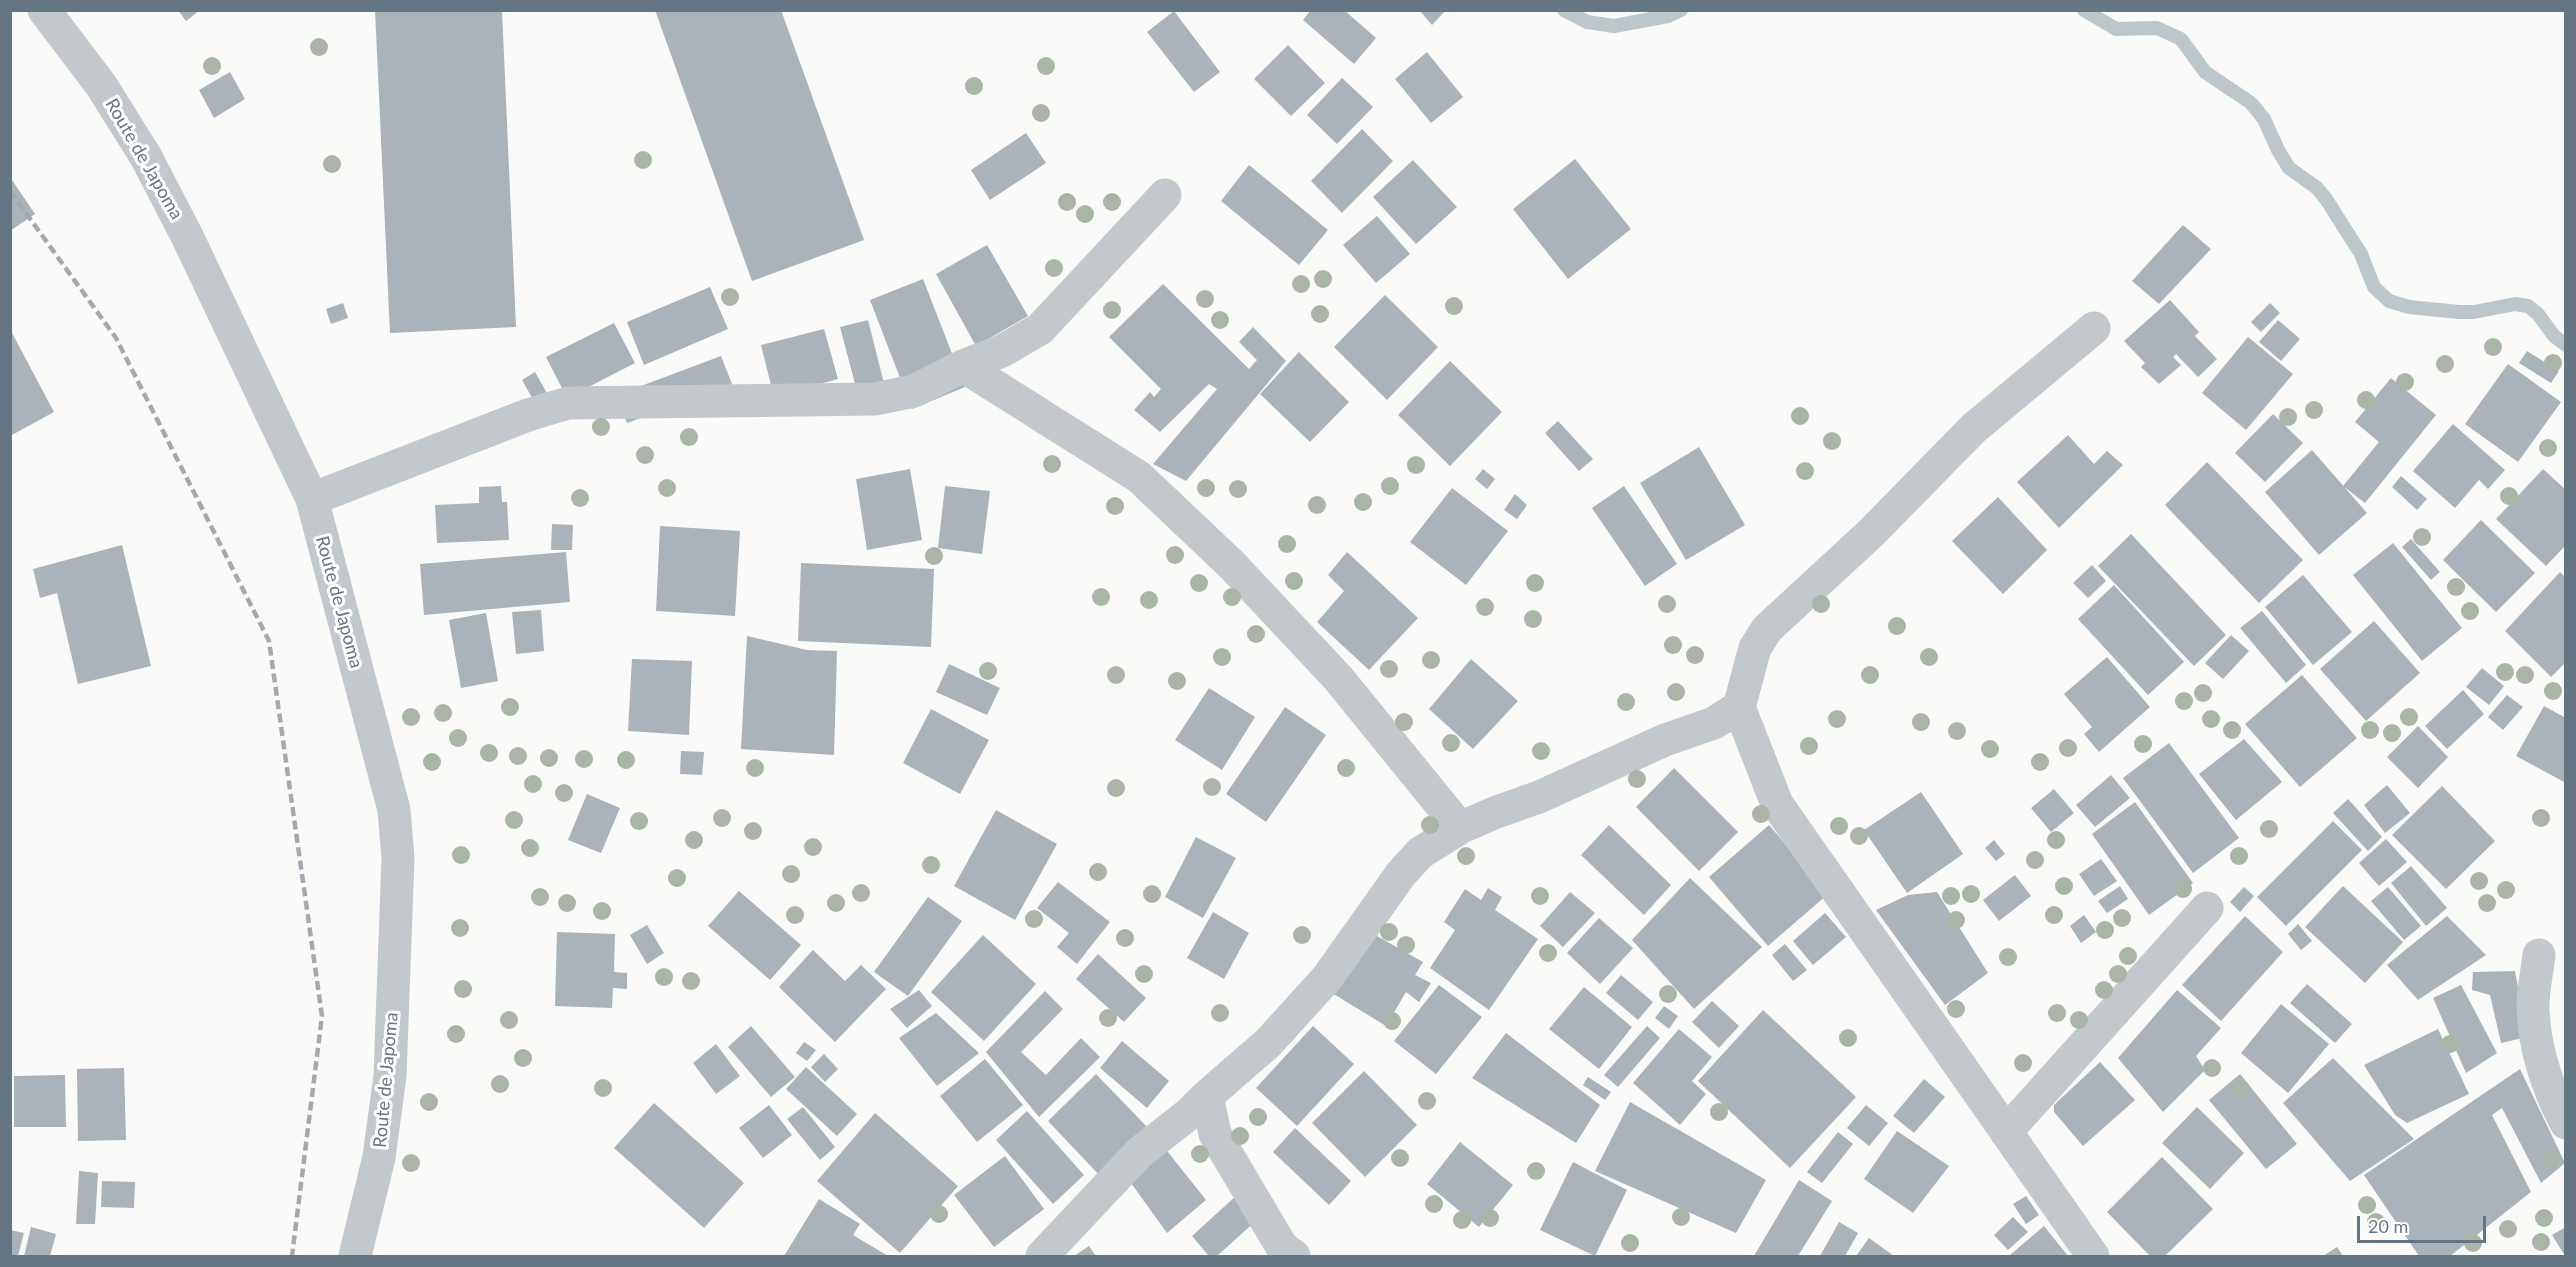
<!DOCTYPE html>
<html>
<head>
<meta charset="utf-8">
<style>
  body { margin:0 }
  #map { position:relative; width:2576px; height:1267px; overflow:hidden; background:#fafaf8; font-family:Lato,sans-serif }
  canvas { display:block }
  .frame { position:absolute; inset:0; border:12px solid #657683; pointer-events:none }
  .scale { position:absolute; left:2357px; top:1216px; width:129px; height:27px; box-sizing:border-box; border:3px solid #657683; border-top:0; padding-left:8px; font-size:18px; line-height:21px; white-space:nowrap; color:#657683; -webkit-text-stroke:4px #fff; paint-order:stroke }
</style>
</head>
<body>
<div id="map">
<canvas width="2576" height="1267"></canvas>
<div class="frame"></div>
<div class="scale">20 m</div>
</div>
<script>
const c = document.querySelector('canvas').getContext('2d');
c.lineJoin = 'round';
function stroke(path, color, width, dash) { c.strokeStyle = color; c.lineWidth = width; c.lineCap = dash ? 'butt' : 'round'; c.setLineDash(dash || []); c.stroke(path); }
function fill(path, color) { c.fillStyle = color; c.fill(path, 'evenodd'); }
function drawText(font, color, halo, rows, align = 'center') {
  c.font = font + ' Lato,sans-serif'; c.lineWidth = 6; c.setLineDash([]); c.textBaseline = 'middle'; c.strokeStyle = halo; c.fillStyle = color; for (const [text, x, y, turn = 0] of rows) {
    c.save(); c.translate(x, y); c.rotate((+turn || 0) * Math.PI / 180); c.textAlign = isNaN(turn) ? turn : align; if (halo) c.strokeText(text, 0, 0); c.fillText(text, 0, 0); c.restore();
  }
}
stroke(new Path2D(`
  M1564 10 1587 22 1614 26 1668 16 1681 10
  M2084 10 2116 29 2157 28 2181 39 2205 72 2251 103 2264 119 2278 150 2289 168 2317 188 2326 199 2361 254 2374 287 2389 301 2409 307 2459 312H2474L2515 304 2528 306 2538 314 2554 336 2566 345`), '#bbc7cb', 14);
fill(new Path2D(`
  M178 10H200L186 21Z
  M375 10H502L516 327 390 333Z
  M655 10H781L864 240 752 281Z
  M1311 10H1344L1376 38 1354 64 1303 20Z
  M1419 10H1446L1432 25Z
  M1174 11 1220 72 1194 92 1147 32Z
  M1288 45 1325 83 1291 116 1254 79Z
  M1427 52 1463 97 1431 123 1395 79Z
  M230 72 245 99 214 118 199 90Z
  M1342 78 1373 107 1337 144 1307 115Z
  M1362 129 1393 161 1342 213 1311 181Z
  M1026 133 1046 163 990 200 971 170Z
  M1575 159 1631 229 1568 279 1513 209Z
  M1413 160 1457 207 1416 244 1373 197Z
  M1249 165 1328 230 1299 265 1221 201Z
  M10 177 35 214 10 231Z
  M1377 216 1410 254 1376 283 1343 245Z
  M2183 225 2211 249 2159 304 2132 281Z
  M987 245 1028 316 976 346 936 274Z
  M923 279 965 387 912 409 870 300Z
  M1163 284 1249 369 1257 360 1239 342 1253 327 1286 361 1186 481 1153 464 1217 389 1209 384 1160 432 1134 410 1150 392 1154 397 1161 389 1109 337Z
  M710 287 728 329 644 365 627 322Z
  M1385 295 1438 347 1387 400 1334 347Z
  M2170 300 2199 332 2195 336 2217 359 2198 377 2176 354 2173 357 2181 365 2159 384 2141 367 2145 363 2124 341Z
  M343 303 348 318 331 324 326 309Z
  M2270 303 2280 313 2261 332 2251 322Z
  M868 320 889 403 862 410 840 327Z
  M2278 320 2300 339 2281 361 2259 342Z
  M614 323 635 363 567 398 546 357Z
  M824 329 838 379 774 397 761 345Z
  M12 333 54 412 10 436V334Z
  M2248 337 2293 374 2246 430 2202 393Z
  M2527 351 2559 371 2551 383 2519 363Z
  M1299 352 1349 402 1310 442 1260 394Z
  M721 356 732 384 627 423 617 395Z
  M1450 361 1502 412 1450 466 1398 415Z
  M2508 364 2561 402 2518 462 2465 424Z
  M535 372 548 395 535 403 522 380Z
  M2391 378 2436 415 2365 503 2343 486 2379 442 2355 422Z
  M2273 414 2303 443 2265 482 2235 453Z
  M1558 421 1593 459 1579 471 1545 433Z
  M2453 424 2505 470 2488 489 2479 480 2455 508 2413 471Z
  M2068 435 2094 464 2107 451 2123 465 2059 528 2017 482Z
  M1699 447 1745 525 1686 560 1640 483Z
  M2312 450 2367 513 2319 555 2265 492Z
  M2207 462 2303 560 2259 603 2165 505Z
  M910 469 922 540 867 550 856 479Z
  M1483 469 1495 479 1487 489 1475 479Z
  M2543 469 2566 490V545L2546 566 2496 519Z
  M2401 476 2427 499 2417 510 2392 487Z
  M501 486 502 502H507L509 540 437 543 435 505 479 503V487Z
  M945 486 990 491 982 554 938 548Z
  M1624 486 1677 564 1645 586 1592 508Z
  M1452 488 1508 531 1466 585 1410 542Z
  M1515 494 1527 505 1517 519 1504 510Z
  M1998 497 2047 550 2003 594 1952 541Z
  M2481 520 2535 573 2496 612 2443 560Z
  M552 524 573 525 572 550H551Z
  M660 526 740 531 735 616 656 611Z
  M2131 534 2226 635 2194 666 2098 566Z
  M2411 539 2440 572 2431 580 2402 547Z
  M2393 543 2462 628 2422 661 2353 575Z
  M122 545 151 666 78 684 57 593 40 598 33 569Z
  M566 552 570 602 424 615 420 564Z
  M1347 552 1418 618 1369 670 1317 622 1344 591 1328 575Z
  M801 563 934 569 931 647 798 641Z
  M2092 565 2106 581 2088 598 2073 583Z
  M2560 572 2566 578V662L2551 677 2505 631Z
  M2303 575 2352 632 2313 665 2265 607Z
  M2114 585 2184 662 2148 695 2078 619Z
  M541 610 544 651 516 654 512 612Z
  M2262 611 2306 665 2286 683 2240 628Z
  M486 613 498 681 461 688 449 620Z
  M2374 621 2420 673 2366 721 2320 669Z
  M2231 635 2249 651 2223 679 2205 663Z
  M747 636 807 650 837 651 834 755 741 749Z
  M2107 657 2150 707 2099 752 2084 734 2092 727 2064 694Z
  M632 659 692 661 689 735 628 731Z
  M1471 659 1518 701 1473 749 1429 709Z
  M949 664 1000 688 987 715 936 692Z
  M2482 668 2504 686 2489 705 2466 687Z
  M2302 675 2357 738 2300 787 2245 724Z
  M1209 688 1255 717 1222 770 1175 740Z
  M2463 690 2484 714 2447 749 2425 726Z
  M2507 695 2523 707 2503 730 2488 717Z
  M2544 706 2566 718V783L2516 756Z
  M1285 707 1326 735 1266 822 1226 794Z
  M931 709 989 740 960 794 903 763Z
  M2418 726 2448 757 2418 788 2387 757Z
  M2244 739 2282 782 2236 820 2199 774Z
  M2169 743 2239 838 2193 873 2123 778Z
  M681 751 704 752 702 775 680 774Z
  M1674 768 1738 832 1699 871 1636 807Z
  M2111 775 2130 798 2095 827 2076 805Z
  M2387 785 2410 813 2385 833 2364 805Z
  M2442 786 2495 841 2446 889 2392 835Z
  M2054 789 2074 813 2051 832 2031 808Z
  M1921 792 1963 854 1907 893 1864 830Z
  M587 794 620 808 601 853 568 840Z
  M2348 799 2382 837 2368 851 2333 813Z
  M2135 802 2193 883 2149 915 2092 834Z
  M996 810 1057 844 1015 920 954 886Z
  M2333 821 2362 850 2286 926 2257 897Z
  M1609 825 1671 885 1644 915 1581 855Z
  M1769 825 1828 894 1768 946 1709 877Z
  M1196 837 1236 858 1203 918 1165 897Z
  M2386 839 2407 862 2379 886 2359 863Z
  M1994 840 2005 854 1996 861 1985 848Z
  M2101 859 2117 881 2094 896 2079 874Z
  M2411 866 2447 908 2426 926 2391 883Z
  M2015 875 2031 896 1999 921 1983 900Z
  M1690 878 1762 947 1694 1009 1632 940Z
  M1058 882 1110 922 1077 964 1057 947 1069 933 1037 908Z
  M2120 886 2128 899 2107 913 2098 901Z
  M2343 886 2403 942 2365 983 2305 927Z
  M2244 887 2254 896 2240 912 2230 902Z
  M2388 887 2421 926 2404 940 2371 901Z
  M1488 888 1502 897 1495 910 1538 939 1489 1010 1430 968 1455 930 1444 922 1465 889 1481 900Z
  M739 891 801 945 770 980 708 926Z
  M1570 892 1595 913 1563 947 1540 926Z
  M1937 892 1988 973 1945 1005 1876 910 1908 895Z
  M928 897 962 921 908 996 874 972Z
  M1213 912 1249 933 1224 979 1187 958Z
  M1825 913 1846 937 1813 965 1793 941Z
  M2084 915 2096 932 2081 943 2070 926Z
  M2245 916 2283 952 2221 1021 2182 985Z
  M2447 916 2486 955 2418 1000 2387 965Z
  M1599 918 1633 948 1600 984 1567 953Z
  M2298 924 2312 941 2301 950 2288 934Z
  M647 925 664 953 647 964 630 935Z
  M557 932 615 934 614 972 627 973V989L613 988 612 1008 555 1006Z
  M1370 932 1423 962 1415 975 1431 983 1419 1002 1406 992 1386 1026 1332 993Z
  M983 935 1036 984 984 1041 931 992Z
  M1785 944 1807 970 1793 981 1772 955Z
  M813 950 845 981 861 965 886 989 835 1042 779 987Z
  M1098 954 1146 998 1124 1022 1076 979Z
  M2515 971 2527 1037 2501 1043 2490 995 2472 990 2473 972Z
  M1621 975 1653 1002 1638 1020 1606 993Z
  M2307 984 2352 1024 2335 1043 2290 1003Z
  M1439 985 1482 1017 1436 1074 1394 1041Z
  M2461 985 2497 1053 2466 1073 2433 998Z
  M1584 987 1632 1027 1599 1069 1549 1029Z
  M919 990 932 1006 907 1028 890 1009Z
  M2177 990 2221 1028 2196 1056 2205 1070 2163 1112 2118 1058Z
  M1045 991 1063 1009 1021 1052 1046 1075 1081 1038 1100 1057 1039 1117 986 1052Z
  M1712 1001 1739 1026 1719 1048 1692 1022Z
  M2281 1004 2329 1044 2288 1093 2241 1053Z
  M1664 1006 1678 1016 1669 1029 1655 1018Z
  M1763 1010 1856 1097 1790 1168 1698 1081Z
  M936 1013 979 1053 937 1086 899 1038Z
  M751 1026 795 1077 771 1097 728 1047Z
  M1313 1026 1354 1064 1297 1126 1256 1088Z
  M1647 1026 1660 1038 1618 1087 1604 1075Z
  M1679 1029 1712 1057 1692 1081 1706 1094 1680 1125 1633 1083Z
  M2438 1029 2469 1094 2407 1123 2395 1115 2364 1065Z
  M1506 1033 1600 1105 1576 1143 1472 1078Z
  M1122 1041 1169 1081 1147 1108 1100 1068Z
  M804 1042 816 1050 807 1061 796 1053Z
  M716 1044 740 1076 716 1094 693 1063Z
  M824 1054 838 1069 825 1082 811 1067Z
  M2333 1058 2414 1139 2350 1181 2283 1103Z
  M985 1059 1023 1105 977 1142 940 1096Z
  M2100 1062 2135 1100 2083 1146 2054 1112V1105Z
  M806 1067 857 1114 837 1136 786 1089Z
  M124 1068 126 1140 78 1141 77 1069Z
  M2520 1069 2565 1163 2541 1183 2502 1108 2492 1115 2531 1192 2450 1256H2419L2364 1175Z
  M1364 1071 1417 1125 1365 1177 1312 1123Z
  M1096 1074 1150 1130 1102 1178 1048 1121Z
  M2240 1074 2297 1144 2266 1169 2209 1100Z
  M65 1075 66 1127H14V1076Z
  M1588 1077 1611 1092 1605 1100 1583 1085Z
  M1924 1079 1945 1097 1914 1133 1893 1116Z
  M1630 1102 1766 1180 1736 1233 1595 1171Z
  M654 1103 744 1183 704 1228 614 1148Z
  M769 1105 792 1135 763 1158 739 1128Z
  M1866 1105 1888 1123 1869 1146 1847 1128Z
  M803 1107 835 1147 820 1160 787 1119Z
  M2197 1107 2244 1153 2210 1189 2162 1143Z
  M1027 1111 1084 1175 1053 1204 996 1140Z
  M875 1113 958 1186 900 1253 817 1181Z
  M1295 1128 1351 1181 1329 1205 1273 1152Z
  M1897 1131 1949 1166 1913 1213 1864 1179Z
  M1838 1132 1853 1144 1822 1183 1807 1172Z
  M1160 1142 1206 1200 1167 1233 1123 1172Z
  M1460 1142 1513 1185 1479 1227 1427 1184Z
  M1005 1156 1044 1209 994 1247 954 1195Z
  M2162 1157 2213 1209 2165 1256H2150L2107 1212Z
  M1573 1162 1627 1190 1595 1256 1540 1230Z
  M79 1171 98 1173 95 1224H76Z
  M1799 1180 1832 1201 1798 1256H1754Z
  M102 1181 135 1182 134 1208 101 1207Z
  M1237 1195 1258 1219 1217 1256H1209L1192 1236Z
  M2026 1196 2039 1215 2026 1224 2013 1204Z
  M819 1199 860 1224 853 1235 888 1256H784Z
  M2013 1217 2028 1232 2008 1250 1994 1235Z
  M1839 1222 1858 1233 1845 1256H1820Z
  M2044 1226 2068 1256H2011L2010 1255Z
  M31 1227 56 1234 50 1256H24Z
  M2566 1227V1256H2565L2552 1235Z
  M10 1230 24 1233 18 1256H10Z
  M1869 1238 1894 1256H1856Z
  M1089 1246 1096 1256H1074Z
  M2337 1247 2343 1256H2323Z`), '#aab3b9');
stroke(new Path2D(`
  M963 366 1139 477 1232 565 1338 678 1460 828
  M312 499 528 415 568 403 875 399 914 391 963 366 1002 351 1040 329 1165 195
  M2539 955C2537 973 2532 993 2533 1011 2535 1052 2547 1087 2566 1123
  M1207 1096 1215 1134 1282 1247 1294 1256
  M2006 1132 2207 908
  M1042 1256 1139 1153 1190 1113 1207 1096 1268 1043 1327 978 1401 874 1420 853 1460 828 1494 813 1539 797 1665 740 1714 723 1739 707
  M2093 1256 1777 804 1739 707 1755 648 1767 629 1871 533 1974 428 2094 328`), '#c3c8cc', 33);
stroke(new Path2D(`
  M44 10 101 85 146 157 187 236 312 499 394 810 398 858 390 1076 379 1157 355 1256`), '#c3c8cc', 33);
stroke(new Path2D(`
  M10 191 116 338 269 641 322 1016 292 1256`), '#a2aab0', 4.5, [9, 4.5]);
c.fillStyle = '#aab4a7';
for (const [x, y] of [
  [319,47],
  [212,66],
  [1046,66],
  [974,86],
  [1041,113],
  [643,160],
  [332,164],
  [1067,202],
  [1112,202],
  [1085,214],
  [1054,268],
  [1323,279],
  [1301,284],
  [730,297],
  [1205,299],
  [1454,306],
  [1112,310],
  [1320,314],
  [1220,320],
  [2493,347],
  [2553,363],
  [2445,364],
  [2405,382],
  [2366,400],
  [2314,410],
  [1800,416],
  [2288,417],
  [601,427],
  [689,437],
  [1832,441],
  [2548,448],
  [645,455],
  [1052,464],
  [1416,465],
  [1805,471],
  [1390,486],
  [667,488],
  [1206,488],
  [1238,489],
  [2509,496],
  [580,498],
  [1363,502],
  [1317,505],
  [1115,506],
  [2422,537],
  [1287,544],
  [1175,555],
  [934,556],
  [1294,581],
  [1199,583],
  [1535,583],
  [2456,587],
  [1101,597],
  [1232,597],
  [1149,600],
  [1667,604],
  [1821,604],
  [1485,607],
  [2470,611],
  [1533,619],
  [1897,626],
  [1256,634],
  [1673,645],
  [1695,655],
  [1222,657],
  [1929,657],
  [1431,660],
  [1389,669],
  [988,671],
  [2505,672],
  [1116,675],
  [1870,675],
  [2525,675],
  [1177,681],
  [2553,691],
  [1676,692],
  [2203,693],
  [2184,701],
  [1626,702],
  [510,707],
  [443,713],
  [411,717],
  [2409,717],
  [1837,719],
  [2211,719],
  [1404,722],
  [1921,722],
  [2232,730],
  [2370,730],
  [1957,731],
  [2392,733],
  [458,738],
  [1451,743],
  [2143,744],
  [1809,746],
  [2068,748],
  [1990,749],
  [1541,751],
  [489,753],
  [518,756],
  [549,758],
  [584,759],
  [626,760],
  [432,762],
  [2040,762],
  [755,768],
  [1346,768],
  [1637,779],
  [533,784],
  [1212,787],
  [1116,788],
  [564,793],
  [1761,814],
  [722,818],
  [2541,818],
  [514,820],
  [639,821],
  [1430,825],
  [1839,826],
  [2269,829],
  [753,831],
  [1859,836],
  [694,840],
  [2056,840],
  [813,847],
  [530,848],
  [461,855],
  [1466,856],
  [2239,856],
  [2035,860],
  [931,865],
  [1098,872],
  [791,874],
  [677,878],
  [2479,881],
  [2064,886],
  [2183,889],
  [2506,890],
  [861,893],
  [1152,894],
  [1971,894],
  [1540,896],
  [1951,896],
  [540,897],
  [567,903],
  [836,903],
  [2487,903],
  [602,911],
  [795,915],
  [2054,915],
  [2122,918],
  [1034,919],
  [1956,920],
  [460,928],
  [2105,930],
  [1389,932],
  [1302,935],
  [1125,938],
  [1406,945],
  [1548,953],
  [2128,956],
  [2008,957],
  [1144,974],
  [2118,974],
  [664,977],
  [691,981],
  [463,989],
  [2104,990],
  [1668,994],
  [1956,1009],
  [1220,1013],
  [2057,1013],
  [1108,1018],
  [509,1020],
  [2079,1020],
  [1392,1021],
  [456,1034],
  [1848,1038],
  [2450,1044],
  [523,1058],
  [2023,1063],
  [2212,1068],
  [500,1084],
  [603,1088],
  [2241,1089],
  [1427,1101],
  [429,1102],
  [1719,1112],
  [1258,1117],
  [1240,1136],
  [1200,1154],
  [1400,1158],
  [2551,1160],
  [411,1163],
  [1536,1171],
  [1434,1204],
  [2367,1205],
  [939,1214],
  [1681,1217],
  [1490,1218],
  [2544,1218],
  [1462,1220],
  [2376,1222],
  [2508,1229],
  [2541,1242],
  [1630,1243],
  [2473,1243]
]) { c.beginPath(); c.arc(x, y, 9, 0, 2 * Math.PI); c.fill(); }
drawText('18px', '#657683', '#fff', [
  ["Route de Japoma",144,159,60],
  ["Route de Japoma",339,602,75],
  ["Route de Japoma",386,1080,-85]
]);
</script>
</body>
</html>
